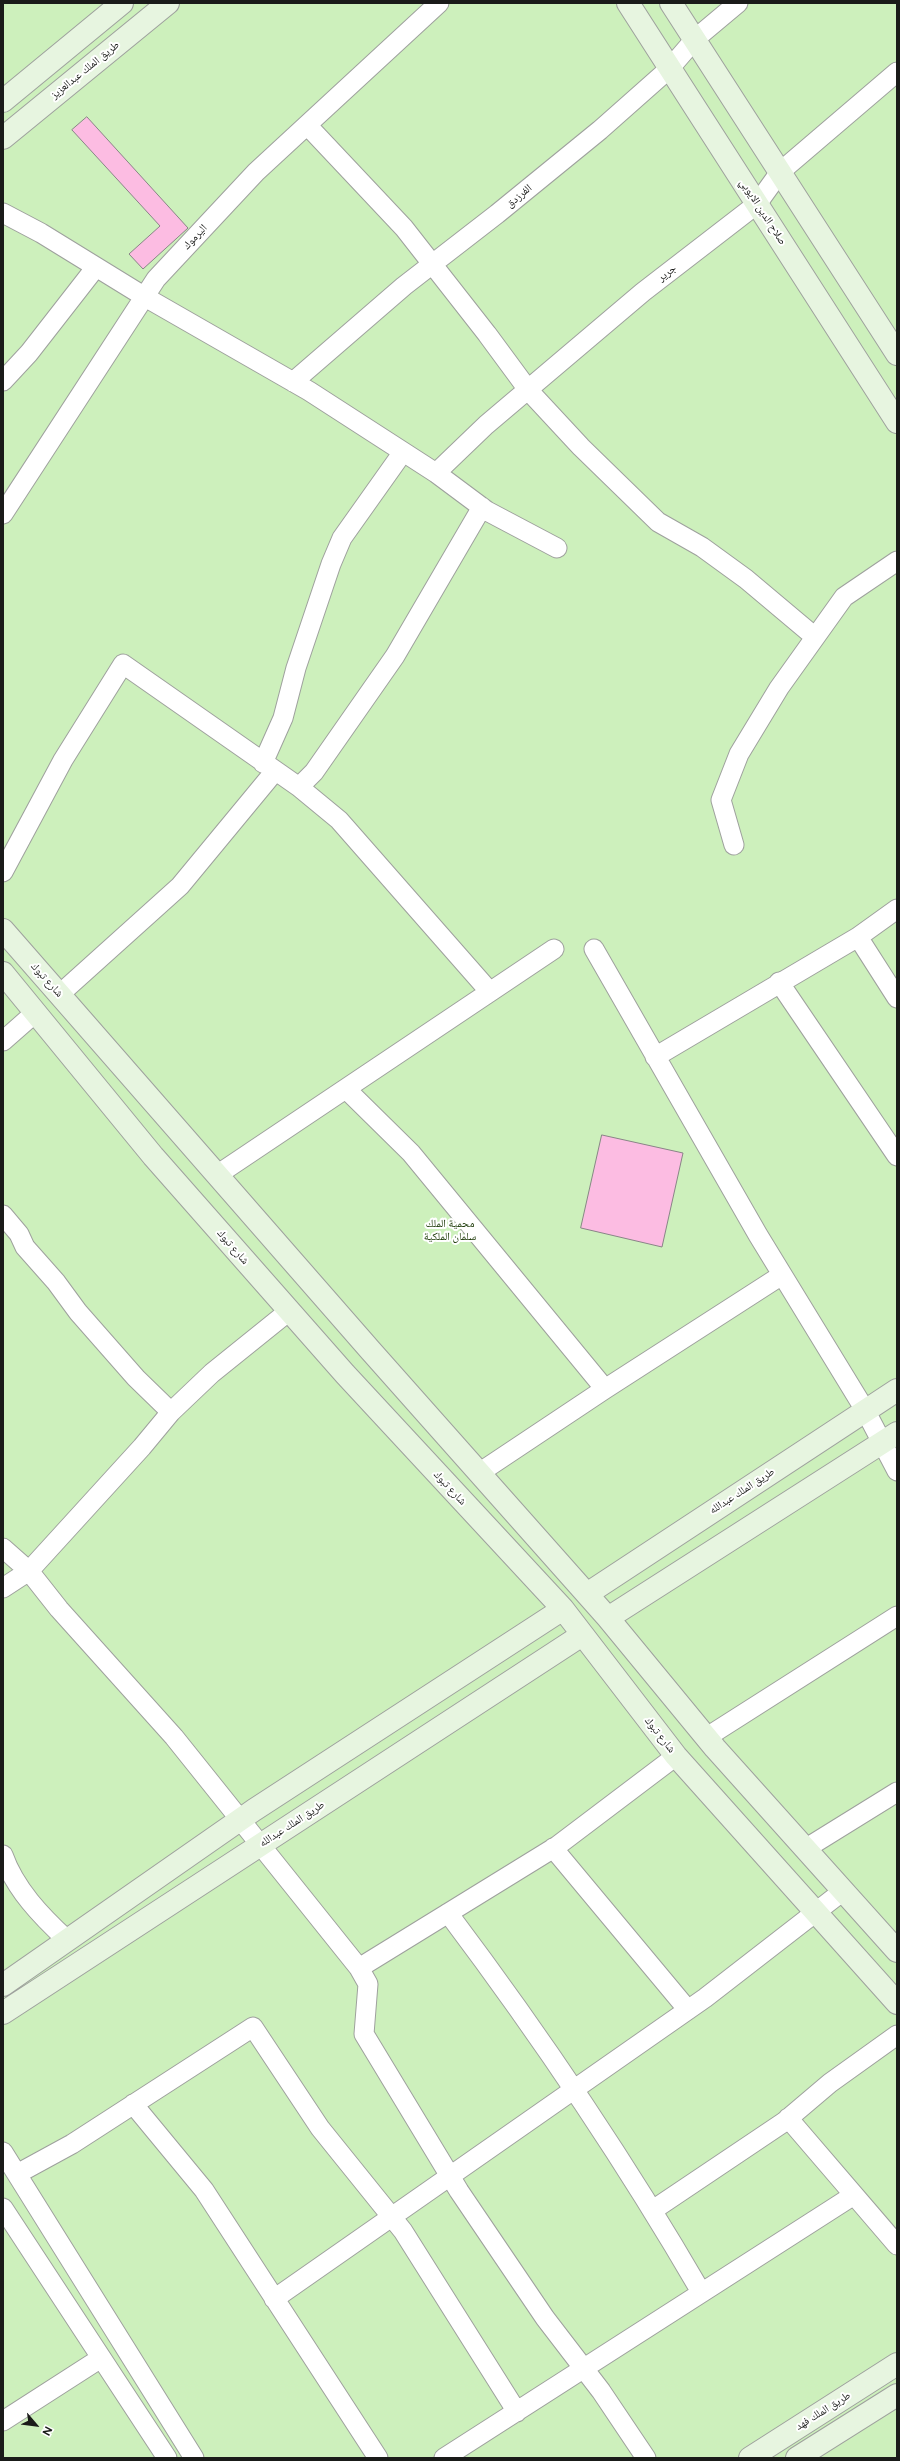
<!DOCTYPE html>
<html>
<head>
<meta charset="utf-8">
<style>
  body { margin:0 }
  #map { position:relative; width:900px; height:2461px; overflow:hidden; background:#f7fbf6; font-family:Figtree,sans-serif }
  canvas { display:block }
  .frame { position:absolute; inset:0; border:4px solid #1a1b19; pointer-events:none }
  .north { position:absolute; left:16px; top:2405px; width:40px; height:40px; -webkit-text-stroke:3px #fff; paint-order:stroke; rotate:118deg; font-size:11px; font-weight:700; line-height:16px; text-align:center; color:#1a1b19 }
  .north::after { content:''; display:block; margin:auto; width:14px; height:18px; background:#1a1b19; clip-path:polygon(50% 0,100% 100%,50% 72%,0 100%) }
</style>
</head>
<body>
<div id="map">
<canvas width="900" height="2461"></canvas>
<div class="frame"></div>
<div class="north">N</div>
</div>
<script>
const c = document.querySelector('canvas').getContext('2d');
c.lineJoin = 'round';
function fill(path, color) { c.fillStyle = color; c.fill(path, 'evenodd'); }
function stroke(path, color, width, dash) { c.strokeStyle = color; c.lineWidth = width; c.lineCap = dash ? 'butt' : 'round'; c.setLineDash(dash || []); c.stroke(path); }
function drawText(font, color, halo, rows, align = 'center') {
  c.font = font + ' Figtree,"Noto Naskh Arabic",sans-serif'; c.lineWidth = 4; c.setLineDash([]); c.textBaseline = 'middle'; c.strokeStyle = halo; c.fillStyle = color; for (const [text, x, y, turn = 0] of rows) {
    c.save(); c.translate(x, y); c.rotate((+turn || 0) * Math.PI / 180); c.textAlign = isNaN(turn) ? turn : align; if (halo) c.strokeText(text, 0, 0); c.fillText(text, 0, 0); c.restore();
  }
}
fill(new Path2D(`
  M3 3H897V2458H3Z`), '#cdf0bc');
const building = new Path2D(`
  M87 117 188 228 143 269 129 254 160 226 72 130Z
  M602 1135 683 1153 662 1247 581 1228Z`);
fill(building, '#fcbce2');
stroke(building, '#8a8587', 1);
const street = new Path2D(`
  M307 125 404 228 487 334 529 391 581 447 658 522 702 547 746 579 815 637
  M3 213 41 233 145 297 309 391 436 473 487 511 557 548
  M3 381 29 353 96 267
  M293 382 404 286 497 214 600 130 670 68 695 39 738 3
  M436 473 486 425 643 292 757 204 780 172 897 72
  M3 514 156 279 256 172 439 3
  M263 763 283 718 296 668 331 564 342 538 403 452
  M299 787 314 772 395 656 482 507
  M734 845 721 800 739 754 779 688 844 597 897 561
  M3 872 63 760 123 664 299 787 339 820 490 992
  M858 937 897 998
  M594 949 758 1235 865 1410 897 1471
  M779 982 897 1156
  M60 994 180 886 275 771
  M3 1041 36 1012
  M655 1057 858 937 897 909
  M346 1089 411 1153 605 1389
  M217 1175 554 949
  M3 1215 19 1234 25 1247 56 1282 78 1312 136 1378 171 1412
  M479 1473 605 1389 782 1275
  M3 1548 29 1571 59 1609 174 1737 359 1968 368 1984 364 2034 459 2191 545 2318 601 2391 646 2458
  M3 1588 29 1571 142 1447 171 1412 212 1373 289 1311
  M707 1737 897 1616
  M553 1848 688 2010
  M805 1849 897 1792
  M3 1855C15 1889 41 1916 67 1940
  M448 1913C539 2034 625 2161 701 2292
  M359 1968 557 1846 676 1756
  M133 2104 204 2190 378 2458
  M788 2118 897 2245
  M3 2152 194 2458
  M17 2174 72 2144 253 2027 320 2128 403 2231 517 2412
  M3 2208 167 2458
  M653 2210 784 2122 830 2083 897 2035
  M274 2299 705 1998 843 1891
  M3 2421 101 2358
  M444 2458 854 2195`);
const secondary = new Path2D(`
  M628 3 897 422
  M671 3 897 354
  M3 101 122 3
  M3 138 168 3
  M3 930 371 1351 608 1618 715 1748 897 1951
  M3 973 153 1156 345 1374 563 1609 676 1756 897 2003
  M587 1594 897 1390
  M608 1618 897 1433
  M3 1985 254 1810 563 1609
  M3 2013 582 1635
  M750 2458 897 2364
  M797 2458 897 2395`);
stroke(street, '#9ea19d', 21);
stroke(secondary, '#9ea19d', 24);
stroke(street, '#fff', 19);
stroke(secondary, '#e7f5e0', 22);
drawText('11px', '#1a1b19', '#fff', [
  ["طريق الملك عبدالعزيز",85,70,-39],
  ["الفرزدق",519,196,-40],
  ["صلاح الدين الايوبي",763,212,57],
  ["اليرموك",195,237,-47],
  ["جرير",667,273,-37],
  ["شارع تبوك",47,980,48],
  ["شارع تبوك",233,1247,49],
  ["شارع تبوك",450,1488,47],
  ["طريق الملك عبدالله",742,1491,-33],
  ["شارع تبوك",660,1735,52],
  ["طريق الملك عبدالله",292,1824,-33],
  ["طريق الملك فهد",823,2411,-32]
]);
drawText('11px', '#163401', '#fff', [
  ["محمية الملك",450,1224],
  ["سلمان الملكية",450,1237]
]);
</script>
</body>
</html>
